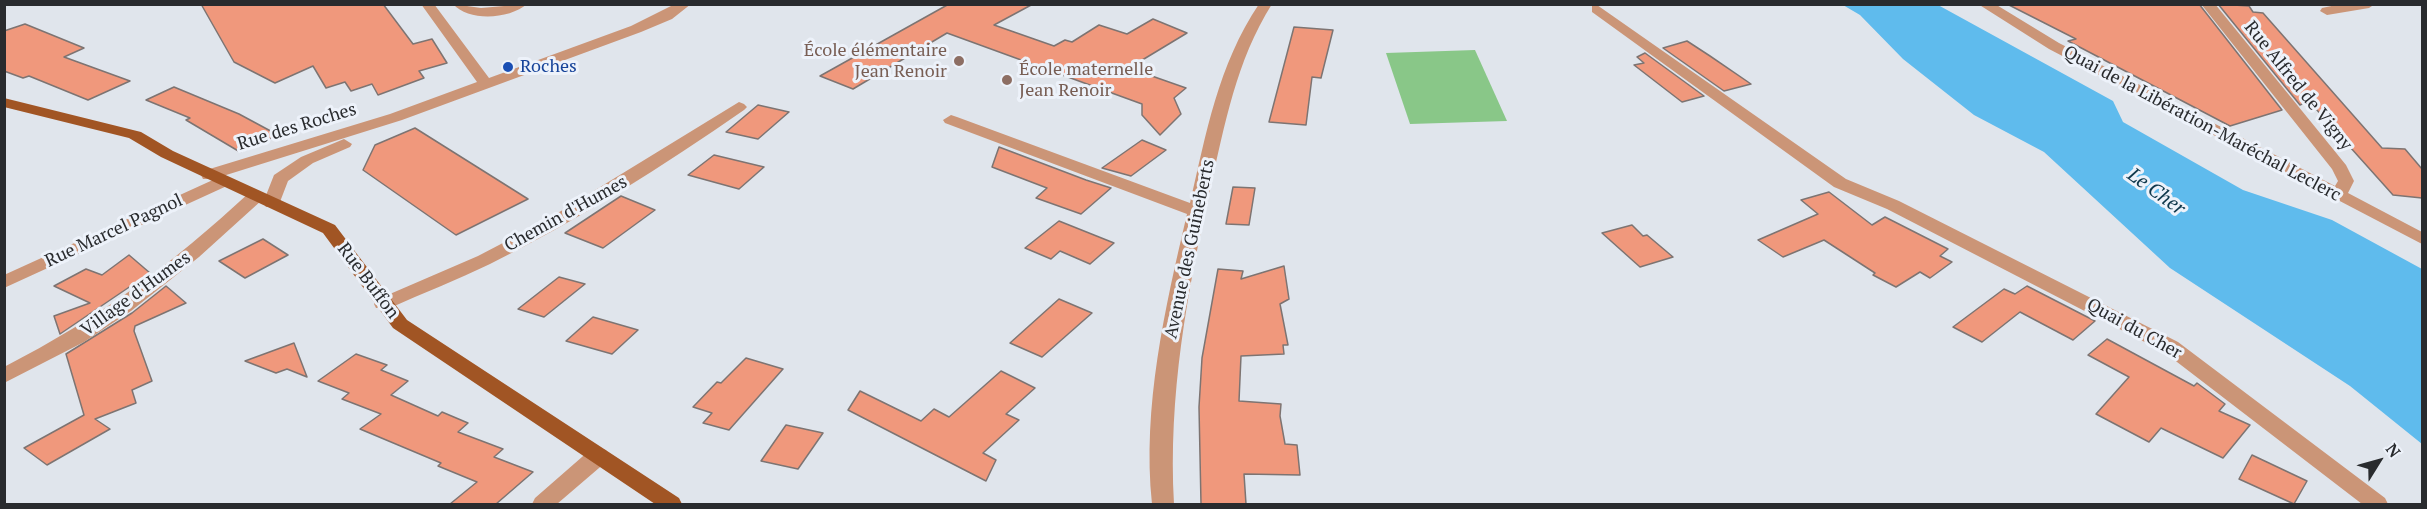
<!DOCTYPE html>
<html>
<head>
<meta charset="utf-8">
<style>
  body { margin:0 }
  #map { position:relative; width:2427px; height:509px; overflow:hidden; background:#e0e5ec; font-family:"PT Serif",serif }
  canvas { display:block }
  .frame { position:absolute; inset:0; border:6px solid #292b2e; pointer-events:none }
  .north { position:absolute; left:2349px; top:431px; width:60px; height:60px; -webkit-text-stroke:4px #edf2fa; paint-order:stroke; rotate:53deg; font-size:16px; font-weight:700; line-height:24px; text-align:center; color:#292b2e }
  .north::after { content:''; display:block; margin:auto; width:21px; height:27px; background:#292b2e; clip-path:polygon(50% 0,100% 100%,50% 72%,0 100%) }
</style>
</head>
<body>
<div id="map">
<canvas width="2427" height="509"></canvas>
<div class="frame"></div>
<div class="north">N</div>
</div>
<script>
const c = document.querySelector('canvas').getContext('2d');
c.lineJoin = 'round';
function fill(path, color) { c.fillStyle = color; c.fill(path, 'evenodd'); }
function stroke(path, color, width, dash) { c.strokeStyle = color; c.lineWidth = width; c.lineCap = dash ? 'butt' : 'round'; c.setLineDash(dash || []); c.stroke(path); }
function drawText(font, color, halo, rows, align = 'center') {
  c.font = font + ' "PT Serif",serif'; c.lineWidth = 6; c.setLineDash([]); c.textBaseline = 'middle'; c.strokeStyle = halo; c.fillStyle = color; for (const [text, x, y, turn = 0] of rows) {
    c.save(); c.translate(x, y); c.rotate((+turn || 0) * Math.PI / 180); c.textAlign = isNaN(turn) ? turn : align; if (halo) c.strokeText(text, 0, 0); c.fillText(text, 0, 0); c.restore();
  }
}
fill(new Path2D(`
  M1475 50 1507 121 1410 124 1386 53Z`), '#89c788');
fill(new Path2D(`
  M1843 5H1938L2113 101 2123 122 2243 190 2332 220 2422 269V444L2350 386 2170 268 2044 152 1974 115 1903 59 1860 15Z`), '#5fbbed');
const building = new Path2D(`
  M201 4H383L413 44 432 39 447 63 419 71 424 78 378 95 372 84 351 91 345 82 326 88 313 66 275 83 234 62Z
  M949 4H1033L994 25 1054 46 1065 40 1072 42 1099 25 1127 34 1153 19 1187 33 1129 68 1186 88 1174 98 1181 114 1160 135 1142 115V104L947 33 853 89 820 76Z
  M2007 4H2199L2282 110 2230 126 2068 41 2076 39Z
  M2218 4 2249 6 2253 12 2263 13 2382 148 2405 149 2422 169V198L2393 195 2316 109 2308 108 2304 103 2300 105Z
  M25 24 84 48 64 57 130 81 88 100 29 76 23 78 4 71V31Z
  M1294 27 1333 30 1321 78 1312 77 1306 125 1269 122Z
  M1687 41 1710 56 1751 84 1724 91 1663 48Z
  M1645 53 1704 96 1682 102 1634 65 1644 63 1637 57Z
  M174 87 239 114 278 135 240 152 186 120 190 118 146 100Z
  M758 105 789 112 758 139 726 132Z
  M415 128 528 199 456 235 363 170 375 145Z
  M1142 140 1166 150 1131 176 1102 168Z
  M999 147 1086 180 1111 188 1081 214 1036 198 1047 188 992 167Z
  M714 155 764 167 739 189 688 175Z
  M1233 187 1255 188 1249 225 1226 224Z
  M1829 192 1872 225 1885 217 1948 249 1940 256 1952 262 1930 278 1920 272 1896 287 1873 275 1875 273 1824 240 1783 257 1758 240 1818 214 1801 200Z
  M621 196 655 210 603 248 565 233Z
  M1059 221 1114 243 1090 264 1060 251 1051 259 1025 248Z
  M1632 225 1643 236 1647 235 1673 257 1640 267 1602 233Z
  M263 239 288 255 245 278 219 261Z
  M129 255 150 273 60 334 54 316 90 303 54 286 86 269 102 275Z
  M1284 266 1289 299 1280 304 1288 345H1283L1284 354 1241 356 1239 401 1281 404 1280 416 1285 444 1297 445 1300 475 1244 474 1246 504H1201L1199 407 1202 358 1218 269 1243 271 1241 279Z
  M559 277 585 284 544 317 518 309Z
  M166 286 186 303 135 326 134 331 152 381 132 390 136 403 95 419 110 429 47 465 24 448 84 415 66 354 132 313Z
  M2027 286 2095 321 2073 340 2020 312 1982 342 1953 327 2004 289 2015 294Z
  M1059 299 1092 313 1042 357 1010 343Z
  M593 317 638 330 612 354 566 341Z
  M2107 339 2194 386 2197 383 2225 404 2219 411 2250 425 2223 458 2161 428 2149 442 2096 414 2129 377 2088 355Z
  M294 343 307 377 287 369 276 373 245 361Z
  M356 354 387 365 381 370 408 381 391 395 438 416 442 412 468 423 458 432 503 449 494 457 533 472 496 504H450L477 482 438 466 441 463 360 429 381 414 342 399 349 393 318 381Z
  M746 358 783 369 729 430 703 423 712 413 693 407 717 382 721 383Z
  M1001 371 1035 388 1006 414 1019 420 983 453 996 460 986 481 848 410 860 391 921 421 934 409 949 417Z
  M786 425 823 433 798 469 761 461Z
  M2252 455 2307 481 2294 504 2239 479Z`);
fill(building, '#f0987c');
stroke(building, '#7d7472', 1.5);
fill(new Path2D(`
  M421 4H434L489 78 631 26 675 4H691L672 19 641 32 402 120 223 176 231 181 229 185 4 288V275L215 179H203L201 175 203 171 390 114 477 82Z
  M453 4 481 8 527 4C510 19 469 22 453 4Z
  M1259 4H1272C1236 61 1225 124 1210 189 1187 293 1168 396 1174 504H1152C1142 407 1165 308 1187 214L945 123 943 120 951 115 957 117 1190 203C1206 134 1218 65 1259 4Z
  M1978 4H1995L2059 43 2335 186 2338 181 2332 169 2201 4H2215L2346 165 2354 181 2348 193 2422 232V244L2049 49Z
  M2341 4H2375L2369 8 2327 15 2320 11 2322 8Z
  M1597 5 1846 179 1899 201 2178 342 2385 498 2388 504H2362L2164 352 1887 209 1834 187 1592 12V6Z
  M739 102 744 104 747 107 744 110C663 166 579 220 490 264 457 280 423 293 390 308H376L374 304 376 300 478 256 543 222Z
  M344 139 352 144 350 147 313 163 288 181 278 207H266L263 203 274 175 301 157Z
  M256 191 264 196 262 200 199 257 131 311 84 342 4 383V367C101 317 170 266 250 192Z
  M598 448 606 450 609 456 606 462 557 504H532L535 498 590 450Z`), '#cb9577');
fill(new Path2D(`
  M4 98 141 132 173 151 335 225 407 320 679 498 682 504H655L393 328 323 233 161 157 129 138 4 107Z`), '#a15524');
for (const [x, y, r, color] of [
  [959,61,6,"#8d6e63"],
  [508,67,6,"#1a4fb4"],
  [1007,80,6,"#8d6e63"]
]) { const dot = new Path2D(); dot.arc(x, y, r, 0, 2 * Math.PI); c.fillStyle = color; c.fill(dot); stroke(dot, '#edf2fa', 2); }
drawText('18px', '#785e54', '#edf2fa', [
  ["École élémentaire",947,51],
  ["Jean Renoir",947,72],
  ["École maternelle",1019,70,"left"],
  ["Jean Renoir",1019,91,"left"]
], 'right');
drawText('18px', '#164399', '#edf2fa', [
  ["Roches",520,67]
], 'left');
drawText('18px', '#292b2e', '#edf2fa', [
  ["Rue Alfred de Vigny",2298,86,51],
  ["Quai de la Libération-Maréchal Leclerc",2202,124,28],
  ["Rue des Roches",297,127,-17],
  ["Chemin d'Humes",566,214,-29],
  ["Rue Marcel Pagnol",114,231,-25],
  ["Avenue des Guineberts",1190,249,-78],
  ["Rue Buffon",368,281,53],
  ["Village d'Humes",136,294,-36],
  ["Quai du Cher",2134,329,29]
]);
drawText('italic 20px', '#0f384c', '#edf2fa', [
  ["Le Cher",2156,192,36]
]);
</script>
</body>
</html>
